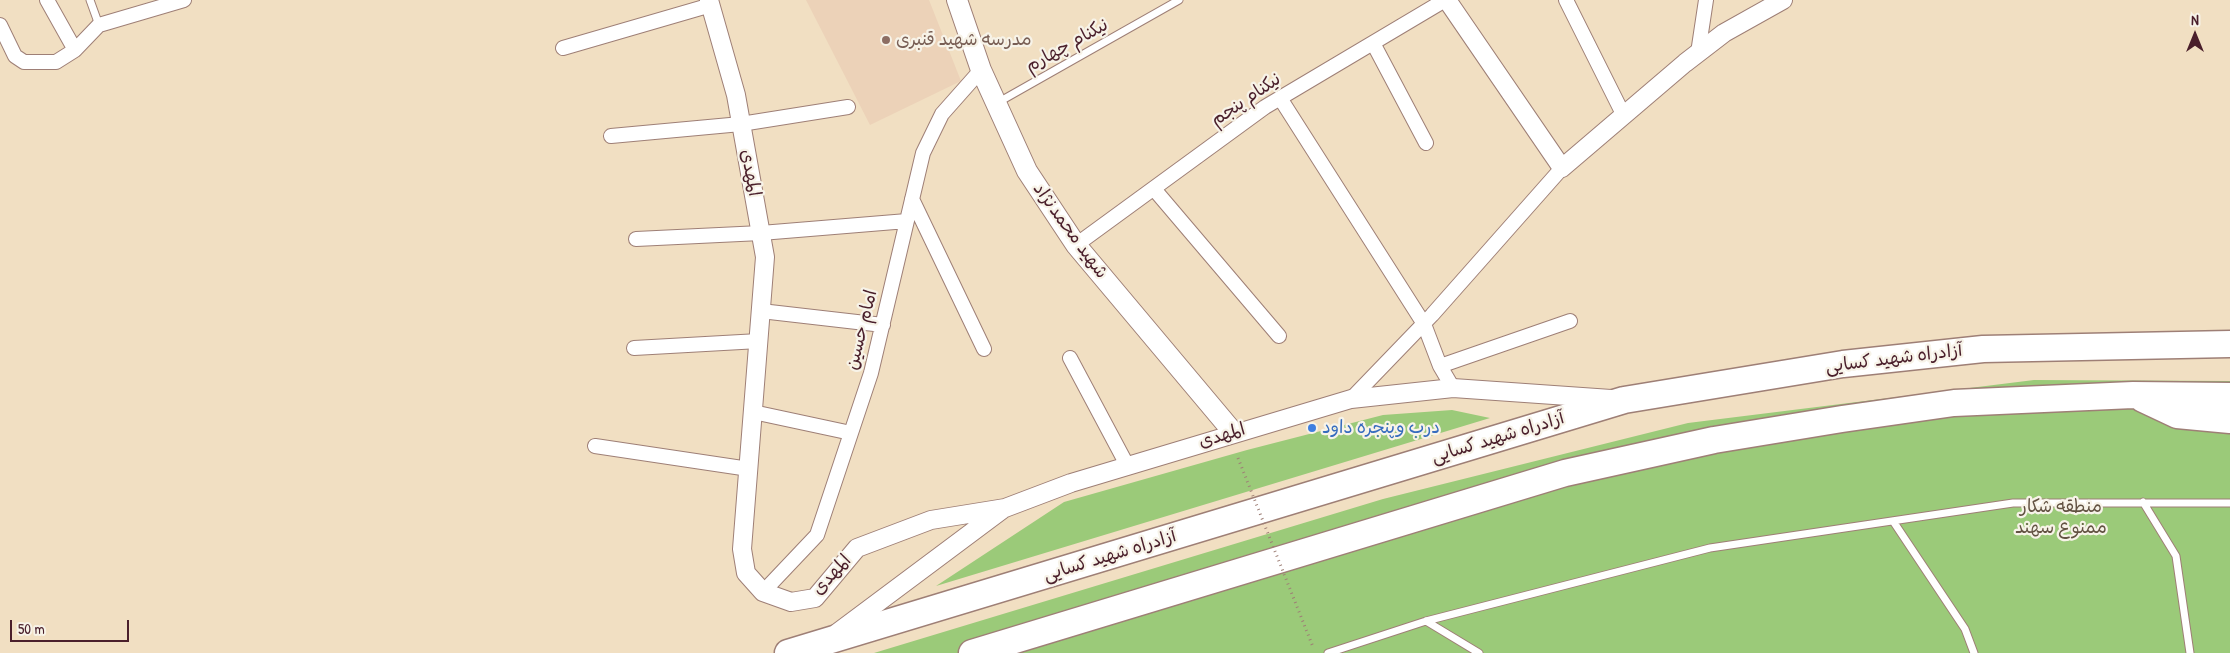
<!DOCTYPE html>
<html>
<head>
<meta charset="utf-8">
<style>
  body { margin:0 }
  #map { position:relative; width:2230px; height:653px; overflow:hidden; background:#f1dfc2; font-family:"Patrick Hand",sans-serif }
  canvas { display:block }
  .north { position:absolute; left:2170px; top:10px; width:50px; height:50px; -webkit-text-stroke:4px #f7f3e8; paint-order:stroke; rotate:0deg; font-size:14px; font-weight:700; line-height:20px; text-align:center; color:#4a1f2b }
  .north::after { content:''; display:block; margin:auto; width:18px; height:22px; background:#4a1f2b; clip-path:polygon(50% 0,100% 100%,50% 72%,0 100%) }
  .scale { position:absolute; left:10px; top:620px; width:119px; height:22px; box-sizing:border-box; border:2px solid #4a1f2b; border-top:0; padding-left:6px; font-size:15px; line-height:18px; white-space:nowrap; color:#4a1f2b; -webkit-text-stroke:4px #f7f3e8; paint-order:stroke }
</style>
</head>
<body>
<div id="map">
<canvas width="2230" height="653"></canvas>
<div class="north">N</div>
<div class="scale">50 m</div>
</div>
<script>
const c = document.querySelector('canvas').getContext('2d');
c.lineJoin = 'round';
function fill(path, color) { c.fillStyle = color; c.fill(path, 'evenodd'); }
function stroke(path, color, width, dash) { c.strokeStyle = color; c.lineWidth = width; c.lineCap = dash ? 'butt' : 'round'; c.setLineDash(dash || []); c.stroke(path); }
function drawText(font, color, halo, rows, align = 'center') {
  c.font = font + ' "Patrick Hand","Playpen Sans Arabic",sans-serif'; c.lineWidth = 4.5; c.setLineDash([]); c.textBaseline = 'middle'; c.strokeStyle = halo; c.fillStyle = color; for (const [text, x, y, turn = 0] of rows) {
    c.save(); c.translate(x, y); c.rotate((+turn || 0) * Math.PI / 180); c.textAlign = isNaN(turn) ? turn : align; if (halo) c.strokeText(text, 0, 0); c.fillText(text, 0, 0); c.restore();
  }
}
fill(new Path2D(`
  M806 0H929L961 81 870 125Z`), '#ecd2b8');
fill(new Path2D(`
  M2034 380 2230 381V653H874L1383 499 1688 423Z
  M1452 410 1490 418 936 586 1064 502 1247 450 1383 415Z`), '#9bca79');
const service = new Path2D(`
  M90 0 99 25
  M997 103 1179 0
  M2143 502 2176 556 2190 653
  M1893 521 1965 629 1974 653
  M1426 621 1479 653
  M1328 653 1426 621 1710 548 2013 503H2230`);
const minor = new Path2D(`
  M47 0 75 50
  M1566 0 1623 114
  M0 25 15 56 24 62H56L75 50 99 25 184 0
  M1373 43 1426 143
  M563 48 711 5
  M1698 53 1706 0
  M1280 98 1424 324 1440 366 1453 388
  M611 136 741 124 848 107
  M1154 189 1279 336
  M912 199 984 349
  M636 239 761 233 907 221
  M1076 245 1265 107 1445 0
  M761 311 883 325
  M634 348 759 341
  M1070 358 1127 465
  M1440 366 1570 321
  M1351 399 1432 315 1562 168
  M753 412 851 433
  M595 446 749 469
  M763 592 817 535 871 373 923 153 942 114 981 70`);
const tertiary = new Path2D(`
  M709 0 736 95 765 257 742 549 746 573 763 592 791 602 815 598 857 548 931 520 1005 508 1071 483 1351 399 1453 388 1611 399
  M1447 0 1562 168 1685 63 1724 33 1783 0
  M837 633 1003 509`);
const secondary = new Path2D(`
  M957 0 981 70 1027 171 1076 245 1233 432`);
const motorway = new Path2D(`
  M2143 399 2177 415 2230 420
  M788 653 1624 400 1843 364 1983 349 2230 344
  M972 653 1565 473 1714 440 1842 419 1954 403 2133 395 2230 396`);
stroke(service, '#9e7f76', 9);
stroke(minor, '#9e7f76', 16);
stroke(tertiary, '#9e7f76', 20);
stroke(secondary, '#9e7f76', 22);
stroke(motorway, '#9e7f76', 29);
stroke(service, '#fff', 7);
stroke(minor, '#fff', 14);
stroke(tertiary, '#fff', 18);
stroke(secondary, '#fff', 20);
stroke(motorway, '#fff', 26);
stroke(new Path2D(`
  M1238 458 1313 647`), '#9e7f76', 3, [1, 4]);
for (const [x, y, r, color] of [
  [886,40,5,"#8d6e63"],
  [1312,428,5,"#3f7fe0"]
]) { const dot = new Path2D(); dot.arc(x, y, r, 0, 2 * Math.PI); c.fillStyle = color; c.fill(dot); stroke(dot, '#f7f3e8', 2); }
drawText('18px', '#785e54', '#f7f3e8', [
  ["مدرسه شهید قنبری",896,40]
], 'left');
drawText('18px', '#4a1f2b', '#f7f3e8', [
  ["نیکنام چهارم",1067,46,-29],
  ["نیکنام پنجم",1246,100,-34],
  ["المهدی",750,173,80],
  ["شهید محمدنژاد",1070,231,54],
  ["امام حسین",862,330,-76],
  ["آزادراه شهید کسایی",1894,359,-7],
  ["المهدی",1222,436,-17],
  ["آزادراه شهید کسایی",1498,438,-17],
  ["آزادراه شهید کسایی",1110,556,-17],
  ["المهدی",832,575,-47]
]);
drawText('18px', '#366cbe', '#f7f3e8', [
  ["درب وپنجره داود",1322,428]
], 'left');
drawText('18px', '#625242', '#f7f3e8', [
  ["منطقه شکار",2061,507],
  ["ممنوع سهند",2061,528]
]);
</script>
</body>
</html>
